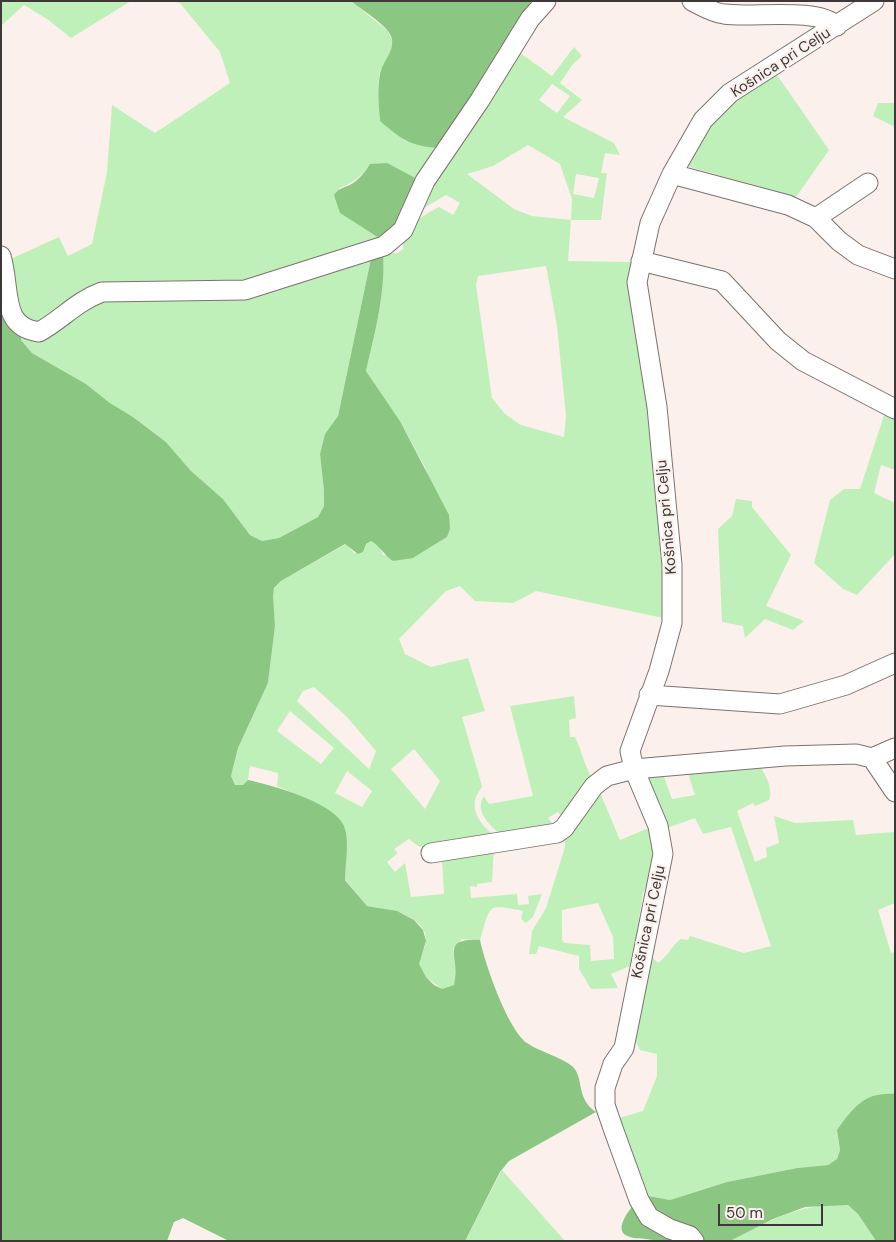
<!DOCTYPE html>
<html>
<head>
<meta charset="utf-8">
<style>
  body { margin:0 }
  #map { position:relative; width:896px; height:1242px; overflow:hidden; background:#fbf0ec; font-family:"DM Sans",sans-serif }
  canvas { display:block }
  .frame { position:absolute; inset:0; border:2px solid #3e3938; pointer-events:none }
  .scale { position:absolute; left:718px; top:1204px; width:105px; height:22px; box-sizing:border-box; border:2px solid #3e3938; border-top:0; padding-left:6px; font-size:15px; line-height:18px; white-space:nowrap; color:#3e3938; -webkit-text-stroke:4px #fbf0ec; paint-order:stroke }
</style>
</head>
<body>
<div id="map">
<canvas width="896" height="1242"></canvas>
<div class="frame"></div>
<div class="scale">50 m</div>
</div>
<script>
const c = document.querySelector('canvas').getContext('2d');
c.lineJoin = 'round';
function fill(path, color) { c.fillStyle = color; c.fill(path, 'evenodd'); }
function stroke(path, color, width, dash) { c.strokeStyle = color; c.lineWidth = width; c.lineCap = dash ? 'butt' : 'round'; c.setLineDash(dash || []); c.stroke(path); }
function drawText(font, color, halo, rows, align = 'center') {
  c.font = font + ' "DM Sans",sans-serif'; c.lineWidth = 4.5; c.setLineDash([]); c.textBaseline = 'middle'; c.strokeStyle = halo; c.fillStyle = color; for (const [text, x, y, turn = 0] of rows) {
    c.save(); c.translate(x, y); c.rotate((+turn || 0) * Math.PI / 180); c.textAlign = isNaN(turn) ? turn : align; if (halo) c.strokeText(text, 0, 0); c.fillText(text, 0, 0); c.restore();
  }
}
fill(new Path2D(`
  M1 1H131L71 38 47 19 24 5 1 26Z
  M171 1H351L388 31 393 43 389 57 380 71 378 86 380 121 441 148 421 181 371 164C361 176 354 183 339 188L340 213 382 240 243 287 97 289 43 326 15 322 6 261 59 237 68 256 92 244 107 172 112 105 155 133 230 83 220 52 180 3Z
  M574 47 582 56 573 64 560 83 582 100 563 117 614 143 620 155 605 153 601 173H607L601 220H571L568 261 631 262C627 304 639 342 645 382 656 460 664 539 663 618L536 591 513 603 475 601 460 586 446 591 399 639 405 654 431 667 468 658 485 711 462 717 482 786C480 791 475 796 475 801 472 816 487 831 498 838L427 848 418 846 409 839 394 849 398 853 387 862 395 872 405 863 411 897 444 894 442 859 494 846 492 882 477 884V887L470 886 471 898 517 894 518 905 529 904 528 896 542 894 533 917 526 923 521 919 523 911C486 904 491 904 480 940L462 939 453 949 456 977 454 985 442 989 426 977 418 964C420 957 425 948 426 942 428 914 385 909 367 906L345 879V867L318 804 277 786 278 773 250 766 248 780 243 785H235L231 776 238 748 268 683 275 626 272 596 274 589 281 581 346 544 354 553 363 552 366 544 371 541 380 547 383 555 413 558 447 537 425 467 400 421 366 371C375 333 386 291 383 252L398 253 403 249C403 225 421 217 439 207L453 215 460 203 446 195 417 212 516 50 552 76ZM552 84 570 96 557 113 539 100ZM528 145 560 164 572 199 571 220 532 216 514 209 467 174 493 166ZM576 174 599 178 594 198 573 194ZM546 266 557 326 566 416 564 437 521 425 505 414 492 398 476 285 478 276ZM314 687 347 717 376 751 369 769 297 701 303 691ZM290 711 334 748 321 764 277 731ZM414 749 440 781 425 809 391 769ZM347 771 372 791 362 807 335 793Z
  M773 69 829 150 796 197 690 167 685 161 713 116Z
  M878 103H895V127L873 116Z
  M372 254 338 416 325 434 320 454 324 491V506L318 517 279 538 262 541 250 535 223 499 191 471 166 442 133 417 110 403 86 384 32 353 21 340V336L91 299 202 294Z
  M886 409 895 413V470L881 465 874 493 895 503V554L857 595 843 589 814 563 830 500 844 489H860Z
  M736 499 752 501V507L791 555 766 606 804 621 793 630 765 619 745 638 743 626 722 622 718 529 732 516Z
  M574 696 576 718 569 720 570 737H575C582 751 584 765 592 778L565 820 558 812 548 818 556 828 501 834C489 826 474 810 484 796L489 804 533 796 510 706Z
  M757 762C764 772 774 788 769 800L755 806 753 803 737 811 755 862 767 857 766 848 779 843 774 816 795 823 853 820 856 835 895 832V903L878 910 891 953 895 952V1094L860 1103 837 1130 840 1150 837 1159 828 1165 797 1168 727 1182 670 1200 643 1195 612 1120 643 1111 657 1076V1054L640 1050 631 1032 647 952 658 963C668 956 672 945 681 939L688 940 690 936 744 953 771 946 731 827 703 834 695 818 664 829 644 776 661 769 672 799 695 795 686 767Z
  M596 788 601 795 620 840 651 827 656 850 653 870 643 893 632 965 611 974 618 988 591 989 579 969V956L539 946 536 954H529L532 931 546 908 565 847V839ZM598 903 613 937 614 959 591 961 590 945 565 943 562 940V910Z
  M502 1170 565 1241H465Z
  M834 1205H848L858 1214 876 1241H730C764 1223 795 1206 834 1205Z`), '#c0f0b9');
fill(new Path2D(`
  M351 1H530L531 6 441 148C412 147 402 140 380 121 379 106 377 90 380 74 383 59 400 47 388 31 379 20 362 10 351 1Z
  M387 163 421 181 406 214 382 240 340 213 334 195C339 188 343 188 350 185 359 180 365 172 370 164Z
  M383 252C386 291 375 333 366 371L400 421 449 515 450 529 447 537 413 558 393 561C384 555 381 547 371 541L366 544 363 552 358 554 345 544 281 581 274 588 273 596 275 626 268 683 238 748 231 776 235 785H243L248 780C271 785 334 802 344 826 350 842 345 862 345 880L367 906 397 911 414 920 423 930 426 941 419 964 426 977 434 985 442 989 454 985C462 959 437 938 480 940 485 964 508 1030 527 1043 540 1052 559 1056 572 1066 585 1078 575 1098 596 1112L509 1161 500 1172 465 1241H229L183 1218 174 1222 167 1241H1V316L13 331 21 336V340L32 353 86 384 110 403 133 417 166 442 191 471 223 499 250 535 262 541 279 538 318 517 324 506V491L320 454 325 434 338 416 372 254Z
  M895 1094V1241H876L858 1214 848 1205 805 1207 773 1219 730 1241H701L695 1230 652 1210 643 1195 670 1200 727 1182 797 1168 828 1165 837 1159 840 1150 837 1130C854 1107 864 1092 895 1094Z
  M636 1202 678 1241C667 1241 657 1241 646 1239 641 1238 635 1239 630 1237 611 1232 629 1210 636 1202Z`), '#8bc782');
const minor = new Path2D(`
  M692 1C702 6 713 13 724 14 752 18 817 7 837 26
  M672 174 788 205 816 218 839 241 858 255 895 269
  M816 218 868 183
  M1 256C11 290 0 327 39 332 61 320 77 301 102 292L245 290 384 246 403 230 425 181 480 100 530 19 546 1
  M641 261 722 281 778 341 803 361 895 409
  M649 695 780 704 846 685 895 663
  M872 758 895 792
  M431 853 557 833 564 828 594 786 607 776 634 769 785 756 856 754 872 758 895 748
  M694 1241 690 1236 670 1229 649 1217 639 1200 614 1131 605 1105V1088L613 1064 624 1048 663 854 658 826 634 769 630 751 659 671 672 623V565L657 407 637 282 650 223 672 174 703 120 730 93 874 1`);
stroke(minor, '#7c7370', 21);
stroke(minor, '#fff', 19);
drawText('15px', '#3e3938', '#fbf0ec', [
  ["Košnica pri Celju",781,63,-33],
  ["Košnica pri Celju",667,517,-95],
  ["Košnica pri Celju",649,922,-78]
]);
</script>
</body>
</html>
